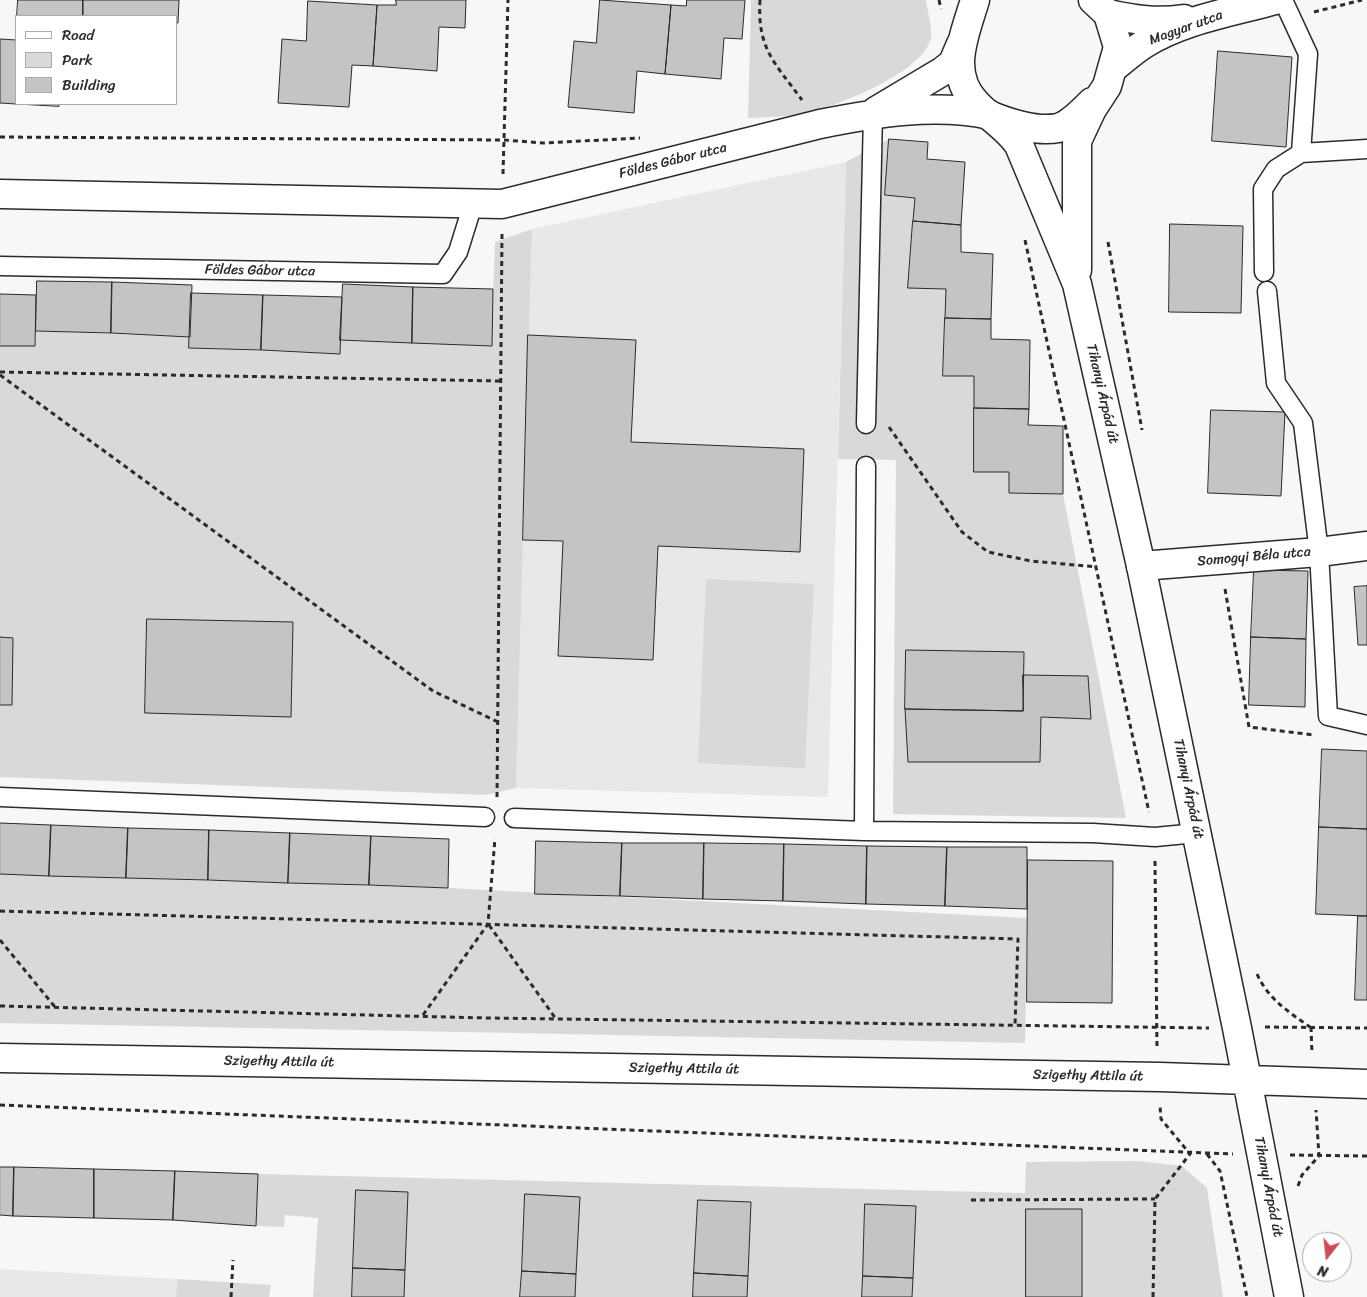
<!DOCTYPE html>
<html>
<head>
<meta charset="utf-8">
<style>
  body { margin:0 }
  #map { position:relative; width:1367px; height:1297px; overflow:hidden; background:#f7f7f7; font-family:Sriracha,sans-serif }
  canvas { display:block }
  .legend { position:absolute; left:15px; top:15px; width:162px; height:90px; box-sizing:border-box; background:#fff; border:1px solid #aaa; margin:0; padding:6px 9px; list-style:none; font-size:15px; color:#2b2b2b }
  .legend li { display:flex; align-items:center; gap:10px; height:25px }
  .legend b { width:25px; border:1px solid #aaa }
  .north { position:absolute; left:1302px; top:1232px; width:50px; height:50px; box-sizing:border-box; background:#fff; border:1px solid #aaa; border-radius:50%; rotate:196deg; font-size:14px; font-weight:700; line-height:20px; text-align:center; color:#2b2b2b }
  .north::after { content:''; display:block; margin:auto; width:18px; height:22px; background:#d1495b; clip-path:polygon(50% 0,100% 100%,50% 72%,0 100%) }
</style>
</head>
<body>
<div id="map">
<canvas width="1367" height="1297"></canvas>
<ul class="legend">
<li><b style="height:6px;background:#fff"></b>Road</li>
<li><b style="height:14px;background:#d9d9d9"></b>Park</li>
<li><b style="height:14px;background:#c4c4c4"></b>Building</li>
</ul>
<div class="north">N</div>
</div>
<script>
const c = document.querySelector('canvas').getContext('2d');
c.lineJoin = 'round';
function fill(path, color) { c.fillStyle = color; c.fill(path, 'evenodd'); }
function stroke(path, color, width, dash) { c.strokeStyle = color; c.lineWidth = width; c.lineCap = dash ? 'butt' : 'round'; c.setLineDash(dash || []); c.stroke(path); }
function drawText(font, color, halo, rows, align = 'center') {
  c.font = font + ' Sriracha,sans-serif'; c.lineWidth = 4.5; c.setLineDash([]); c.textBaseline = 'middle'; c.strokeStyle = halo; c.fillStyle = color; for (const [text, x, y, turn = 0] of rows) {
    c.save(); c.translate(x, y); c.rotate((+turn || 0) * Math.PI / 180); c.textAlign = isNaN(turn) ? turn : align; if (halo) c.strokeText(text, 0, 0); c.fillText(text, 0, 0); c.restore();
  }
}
fill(new Path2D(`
  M846 162 828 797 516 788 532 229Z
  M0 1269 177 1279 176 1297H0Z`), '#e8e8e8');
fill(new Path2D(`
  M751 0H926C927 11 933 28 931 38 923 73 837 106 806 113 787 117 767 117 748 118Z
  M889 139 886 195 915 198 909 288 946 289 943 376H974V472H1009V493L1063 494 1126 818 893 814 896 460 838 459 846 162Z
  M532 229 516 788 486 795 0 777V346H35L36 331 190 337V348L339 354 340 340 491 346 495 242Z
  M706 579 814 584 805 768 698 763Z
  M0 874 448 888 1027 918 1025 1043 0 1023Z
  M1139 1161 1182 1166 1207 1188 1223 1297H313L318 1218 285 1215 284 1227 256 1226 258 1174 1025 1193 1026 1162Z
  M177 1279 271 1285 269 1297H176Z`), '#d9d9d9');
const building = new Path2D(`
  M18 0H83V16H17Z
  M83 0H179L178 23H176V16H83Z
  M396 0H466L465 28 439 27 437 71 373 66 377 5H396Z
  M600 0 671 5 665 74 637 71 634 113 568 107 574 41 596 43Z
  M687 0H745L742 39 724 38 721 79 665 74 671 5 686 6Z
  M308 1 377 5 373 66 352 65 349 107 278 103 282 39 306 41Z
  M16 31V104L0 103V39L16 40Z
  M1218 51 1292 57 1286 147 1212 141Z
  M18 104H59V106Z
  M889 139 928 142 927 159 965 162 961 225 913 221 915 198 885 195Z
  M913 221 961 225V252L993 254 991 319 945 318 946 289 908 288Z
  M1170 224 1243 226 1241 313 1169 312Z
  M37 281 112 282 111 333 36 331Z
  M112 282 192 285 190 337 111 333Z
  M343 284 413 287 412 343 340 340Z
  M413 287 493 289 492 346 412 343Z
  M191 293 263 295 261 350 189 348Z
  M0 294 36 295 35 346H0Z
  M263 295 342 297 340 354 261 350Z
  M945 318 991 319V339L1030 340 1029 409 974 408V376H943Z
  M528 335 636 340 631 442 804 449 800 552 658 546 653 660 558 656 563 541 523 540Z
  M974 408 1029 409 1028 425 1063 426V494L1009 493V472H974Z
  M1211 410 1285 412 1281 496 1208 493Z
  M1254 570 1308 571 1306 639 1251 637Z
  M1367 586V645H1358L1354 587Z
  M147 619 293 622 291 717 145 713Z
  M0 637 13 638 12 705H0Z
  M1251 637 1306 639 1305 707 1249 705Z
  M906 650 1024 652 1023 711 905 709Z
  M1023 675 1088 676 1091 719 1041 717 1040 762H908L905 709 1023 711Z
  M1322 749 1367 751V829L1319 827Z
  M0 823 51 825 49 876 0 874Z
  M51 825 128 828 126 878 49 876Z
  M1319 827 1367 829V916L1316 914Z
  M128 828 209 830 208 880 126 878Z
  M209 830 290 833 288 883 208 880Z
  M290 833 371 836 369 885 288 883Z
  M371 836 449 839 448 888 369 885Z
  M536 841 622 843 620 896 535 894Z
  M622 843H704L703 899 620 896Z
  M704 843 784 844 783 901 703 899Z
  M784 844 867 846 866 904 783 901Z
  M867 846 947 847 945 906 866 904Z
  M947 847H1027V909L945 906Z
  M1028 860 1113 861 1112 1003 1027 1002Z
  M1358 916H1367V1000H1355Z
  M0 1167H14L13 1216 0 1215Z
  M14 1167 94 1169V1218L13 1216Z
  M94 1169 175 1171 173 1220 94 1218Z
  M175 1171 258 1174 256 1226 173 1220Z
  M356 1190 408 1192 405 1270 353 1268Z
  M525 1194 580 1197 576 1274 522 1271Z
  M698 1200 751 1202 748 1276 694 1273Z
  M865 1204 916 1206 913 1278 863 1276Z
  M1026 1209H1082V1297H1026Z
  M353 1268 405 1270 404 1297H352Z
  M522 1271 576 1274 575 1297H520Z
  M694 1273 748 1276 747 1297H693Z
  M863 1276 913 1278 912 1297H862Z`);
fill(building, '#c4c4c4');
stroke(building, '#2b2b2b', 1);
const lane = new Path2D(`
  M1301 153 1367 149
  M0 266 443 274 458 252 473 204
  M1264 272 1263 189 1276 169 1301 153 1308 54 1283 0
  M1267 291 1276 383 1303 423 1319 552 1328 716 1367 725
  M866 424 873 113
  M0 797 485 817
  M514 818 864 831 1093 833 1155 837 1197 833
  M864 831 866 466`);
const street = new Path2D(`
  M1108 14C1135 20 1157 23 1184 19
  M1113 68C1123 60 1133 51 1144 44 1182 20 1232 12 1275 0
  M876 111 943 71 953 63 961 44
  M0 194 502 204 820 124C875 113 935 103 990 115
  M1141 566 1319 552 1367 546`);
const secondary = new Path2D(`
  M975 0C965 34 947 72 975 102 989 118 1007 127 1019 145L1077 284 1141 566 1237 1028 1289 1297
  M994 117C1012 124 1038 132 1058 128 1070 125 1084 110 1092 102
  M1077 270V141L1092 109 1107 86 1118 47 1108 14 1093 0
  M0 1058 1160 1077 1367 1084`);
stroke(lane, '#2b2b2b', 21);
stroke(street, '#2b2b2b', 31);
stroke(secondary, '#2b2b2b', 31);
stroke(new Path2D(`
  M760 0C757 49 775 63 802 100
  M939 0 941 9
  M1314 12 1362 0
  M0 137 504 140 544 143 640 138
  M503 174 508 0
  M1025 240 1149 812
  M1108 242 1142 430
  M0 372 501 381
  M0 375 433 691 498 722
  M889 427 962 532 988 552 1031 561 1097 567
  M1225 589 1249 727 1314 735
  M497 797 502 233
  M1155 861 1157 1049
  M0 911 1018 939 1015 1025
  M489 925 556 1019
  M0 940 55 1007
  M1257 974C1268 999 1289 1012 1310 1027
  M0 1006 487 1018 1209 1028
  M423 1015 488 924 495 838
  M1265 1027 1367 1028
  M1311 1027 1312 1054
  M0 1105 1233 1154
  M1207 1154 1220 1171 1247 1297
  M1290 1155 1367 1156
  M1298 1186 1302 1175 1319 1156 1316 1110
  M971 1200 1155 1199
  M231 1297 233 1260
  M1153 1297 1155 1199 1190 1154 1161 1119 1160 1106`), '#2b2b2b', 3, [5, 4]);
stroke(lane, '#fff', 18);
stroke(street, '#fff', 28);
stroke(secondary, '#fff', 28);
drawText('14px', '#2b2b2b', '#fff', [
  ["Magyar utca",1186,28,-20],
  ["Földes Gábor utca",673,161,-14],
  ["Földes Gábor utca",260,271,1],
  ["Tihanyi Árpád út",1102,394,77],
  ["Somogyi Béla utca",1254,557,-5],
  ["Tihanyi Árpád út",1188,789,78],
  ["Szigethy Attila út",279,1062,1],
  ["Szigethy Attila út",684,1069,1],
  ["Szigethy Attila út",1088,1076,1],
  ["Tihanyi Árpád út",1268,1187,79]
]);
</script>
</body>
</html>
